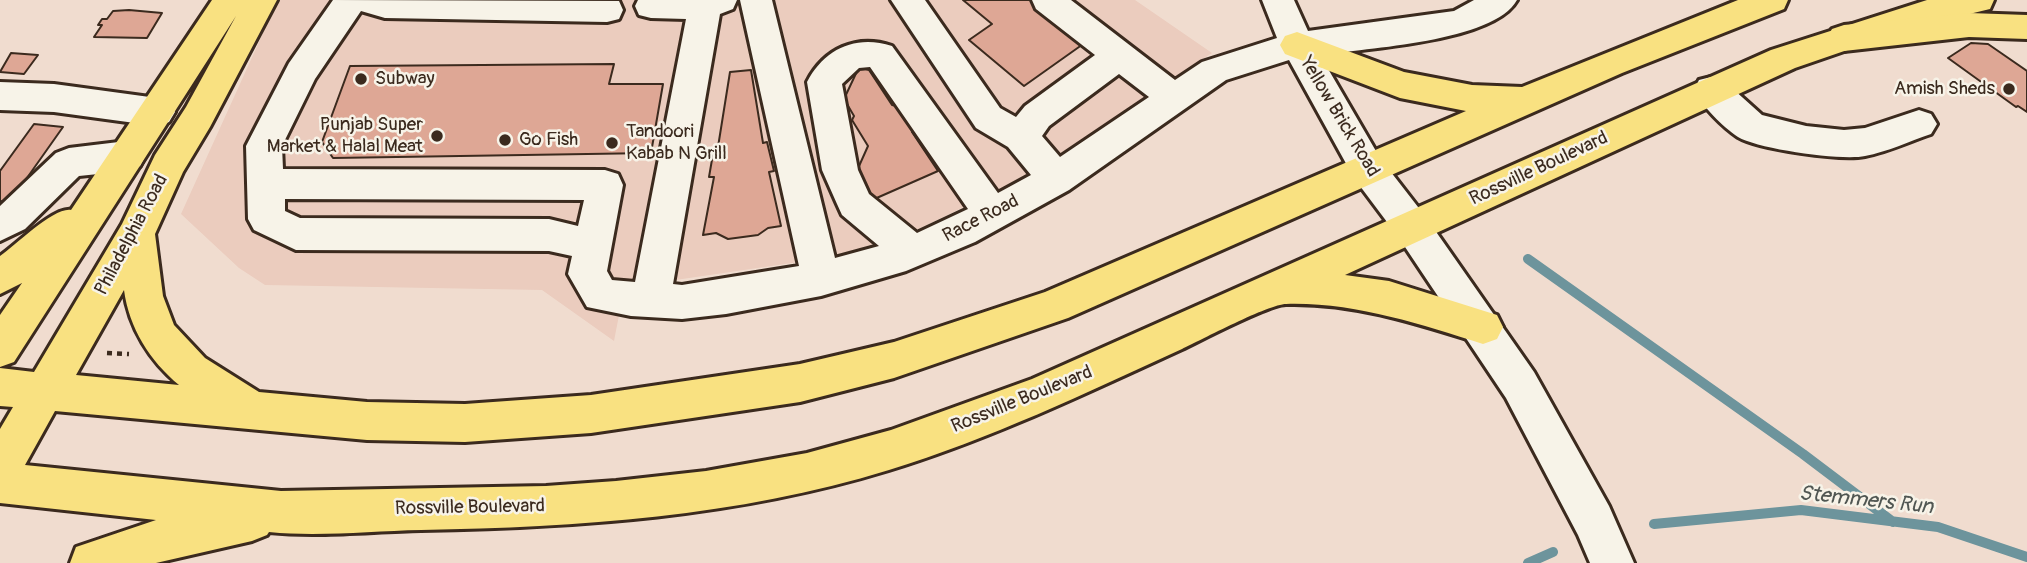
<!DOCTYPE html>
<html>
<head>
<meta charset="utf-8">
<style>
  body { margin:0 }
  canvas { display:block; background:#f0dccf }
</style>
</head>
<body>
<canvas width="2027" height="563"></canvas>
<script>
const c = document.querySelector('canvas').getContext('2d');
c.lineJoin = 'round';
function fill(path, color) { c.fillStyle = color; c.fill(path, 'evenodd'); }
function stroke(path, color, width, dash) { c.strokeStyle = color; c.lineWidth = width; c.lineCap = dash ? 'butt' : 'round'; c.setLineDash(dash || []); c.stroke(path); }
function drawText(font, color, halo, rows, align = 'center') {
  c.font = font + ' Pangolin,sans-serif'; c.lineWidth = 5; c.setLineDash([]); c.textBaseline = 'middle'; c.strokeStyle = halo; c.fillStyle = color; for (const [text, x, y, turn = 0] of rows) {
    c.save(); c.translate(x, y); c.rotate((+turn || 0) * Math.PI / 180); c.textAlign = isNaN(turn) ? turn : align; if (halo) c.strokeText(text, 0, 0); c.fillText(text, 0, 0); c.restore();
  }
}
fill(new Path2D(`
  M278 0H1135L1212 53 1024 178 912 232 833 257 655 283 626 279 614 341 542 290 265 285 239 268 181 214Z`), '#ebccbe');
stroke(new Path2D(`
  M1528 259 1803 454 1893 522
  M1654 524 1801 510 1938 527 2027 557
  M1528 563 1553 552`), '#6d949c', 10);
const building = new Path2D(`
  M963 0H1034L1086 42 1024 86 969 40 992 24Z
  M129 10 162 13 147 38 94 37 102 25H98L102 19H107L113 11Z
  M1971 43 1988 44 2027 71V112L2018 106 2016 107 1948 58Z
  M11 53 38 55 24 74 0 72Z
  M614 64 609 84H663L651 153 333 158 322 142 350 66Z
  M859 67 869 70 892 105 902 107 914 126 912 132 938 171 863 204 851 184 868 146 852 120 854 116 844 99Z
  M751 70 763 143 767 142 774 171 769 172 781 226 768 228 758 235 728 239 716 233 703 235 714 177H709L714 148 718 147 730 72Z
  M34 124 63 127 10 202 0 201V171Z`);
fill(building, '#dea795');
stroke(building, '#3b2a1e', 2);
const minor = new Path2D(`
  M333 0 619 1 623 10 619 19 607 22 385 18 361 11 315 79 282 146 283 169 605 170 618 174 623 185 607 271 612 280 635 282 686 19 651 18 639 15 635 6 638 0H737L733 9 720 14 673 284 682 285 799 266 740 0H772L835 258 879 246 842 215 837 204 822 170 807 82C824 49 856 34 892 46L998 193 1031 175 1008 147 976 128 891 0H925L1000 108 1016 117 1025 106 1095 55 1036 9 1032 0H1071L1175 80 1202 62 1277 38 1262 0H1294L1308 31 1454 11 1474 0H1517C1494 42 1366 48 1320 55L1380 158 1425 216 1534 372 1609 506 1634 563H1590L1578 535 1506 398 1399 238 1354 178 1289 60 1226 80 1069 190 975 242 906 271 821 296 726 314 682 319 631 316 587 307 568 274 572 256 549 251 296 250 254 230 248 219 246 146 289 63ZM870 67 968 209 917 233 869 194 858 170 842 84 859 68ZM1119 74 1149 97 1060 157 1042 136 1049 126ZM285 199 584 200 578 226 549 219 300 218 285 211Z
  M1711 77 1723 80 1762 115 1806 126 1844 130 1865 128 1919 110 1931 114 1937 124 1931 134C1910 141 1887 152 1865 156 1842 161 1758 149 1738 137 1723 127 1702 106 1694 90L1699 80Z
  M0 82 54 84 157 98 169 102 175 112 169 122 157 126 54 112 0 110Z
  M127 141 140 146 145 156 140 166 127 171 79 176 25 229 0 241V206L56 153 69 148Z`);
const major = new Path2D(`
  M212 0H277L210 127 183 172 155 234 163 296 174 325 205 358 259 392 367 402 465 404 591 395 800 364 894 342 1045 292 1466 111 1400 98 1285 54 1280 45 1285 36 1297 32 1404 72 1472 85 1522 87 1738 0H1788L1784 9 1622 73 1068 318 894 378 800 402 591 433 465 442 367 440 55 411 25 465 281 491 546 486 616 481 706 471 807 453 891 430 1032 379 1771 50 1927 0H1994L1990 9 1911 28 1795 68 1345 275 1389 281 1497 315 1503 327 1497 339 1483 344C1419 324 1354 302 1286 304 1269 304 1201 340 1182 349 1086 393 990 439 889 470 736 517 580 527 421 530 371 531 318 537 269 532L267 535 252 541 156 563H70L76 547 156 520 0 503V429L13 407 0 406V368L34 372 122 224 155 155 186 107 236 16 14 362 0 367V315L22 283 0 294V256C16 245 54 207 71 210ZM124 290C129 328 150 361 179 385L76 375Z`);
const highway = new Path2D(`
  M1969 13 2027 15V39L1969 37 1844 51 1832 47 1827 38 1832 29 1844 25Z`);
stroke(minor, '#3b2a1e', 6);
stroke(major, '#3b2a1e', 6);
stroke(highway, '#3b2a1e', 6);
stroke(new Path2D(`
  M107 353 129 354`), '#3b2a1e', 4.5, [5, 5]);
fill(minor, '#f7f3e8');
fill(major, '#f9e181');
fill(highway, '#f9e181');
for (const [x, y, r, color] of [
  [361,79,7,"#3b2a1e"],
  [2009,89,7,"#3b2a1e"],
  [437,136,7,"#3b2a1e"],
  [505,140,7,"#3b2a1e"],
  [612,143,7,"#3b2a1e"]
]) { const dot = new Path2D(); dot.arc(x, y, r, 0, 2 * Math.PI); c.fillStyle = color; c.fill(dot); stroke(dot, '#f7f3e8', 2.5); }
drawText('19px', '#3b2a1e', '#f7f3e8', [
  ["Subway",375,79],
  ["Amish Sheds",1995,89,"right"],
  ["Punjab Super",423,125,"right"],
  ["Market & Halal Meat",423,147,"right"],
  ["Tandoori",626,132],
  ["Kabab N Grill",626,154],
  ["Go Fish",519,140]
], 'left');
drawText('19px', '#3b2a1e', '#f7f3e8', [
  ["Yellow Brick Road",1339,117,59],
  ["Rossville Boulevard",1539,169,-25],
  ["Race Road",981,219,-27],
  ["Philadelphia Road",132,235,-62],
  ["Rossville Boulevard",1022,400,-22],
  ["Rossville Boulevard",470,508,-1]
]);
drawText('italic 21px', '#505652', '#f7f3e8', [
  ["Stemmers Run",1866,501,6]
]);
</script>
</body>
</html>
